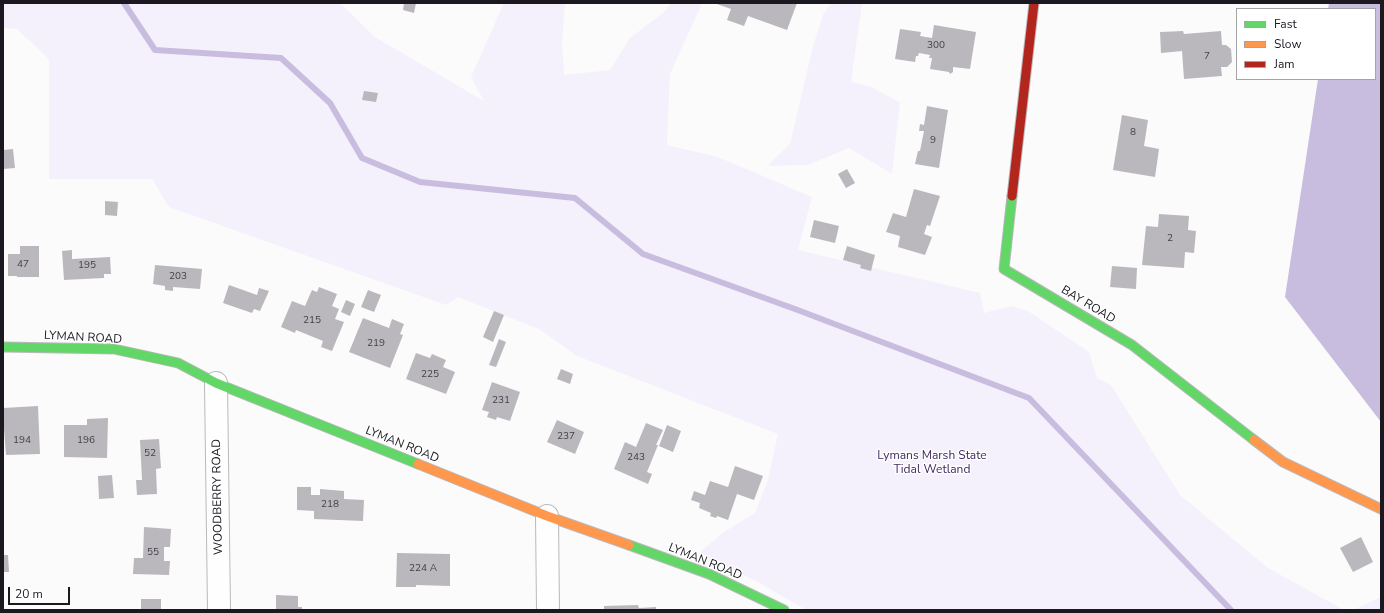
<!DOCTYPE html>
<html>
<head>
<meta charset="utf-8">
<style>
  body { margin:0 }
  #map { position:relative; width:1384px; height:613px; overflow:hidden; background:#fbfbfb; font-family:"Nunito Sans",sans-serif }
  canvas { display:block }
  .frame { position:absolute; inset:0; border:4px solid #1b1820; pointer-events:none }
  .legend { position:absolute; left:1236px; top:8px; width:140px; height:72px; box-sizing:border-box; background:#fff; border:1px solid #a4a3a6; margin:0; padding:5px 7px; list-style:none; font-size:12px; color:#1b1820 }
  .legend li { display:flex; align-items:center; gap:8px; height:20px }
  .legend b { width:20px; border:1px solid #a4a3a6 }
  .scale { position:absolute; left:8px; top:587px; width:62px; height:18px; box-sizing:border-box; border:2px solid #1b1820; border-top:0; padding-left:5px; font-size:12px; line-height:14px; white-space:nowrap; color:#1b1820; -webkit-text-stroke:3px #fff; paint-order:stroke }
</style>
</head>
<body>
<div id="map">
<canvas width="1384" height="613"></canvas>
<div class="frame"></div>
<ul class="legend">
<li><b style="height:5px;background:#63d668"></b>Fast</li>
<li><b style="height:5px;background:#ff974d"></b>Slow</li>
<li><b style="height:5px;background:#b3261e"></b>Jam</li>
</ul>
<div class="scale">20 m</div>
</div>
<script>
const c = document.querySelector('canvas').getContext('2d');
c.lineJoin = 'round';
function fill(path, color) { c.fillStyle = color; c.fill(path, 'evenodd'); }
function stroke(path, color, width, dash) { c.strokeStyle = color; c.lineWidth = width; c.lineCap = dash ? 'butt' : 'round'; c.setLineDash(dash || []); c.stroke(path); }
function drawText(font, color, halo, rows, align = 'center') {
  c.font = font + ' "Nunito Sans",sans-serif'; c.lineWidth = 3; c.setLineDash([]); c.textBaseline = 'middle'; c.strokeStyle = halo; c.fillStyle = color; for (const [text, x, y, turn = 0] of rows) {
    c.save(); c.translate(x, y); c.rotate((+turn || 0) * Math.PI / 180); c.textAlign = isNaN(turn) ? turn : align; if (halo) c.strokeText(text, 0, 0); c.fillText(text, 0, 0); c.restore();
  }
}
fill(new Path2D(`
  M3 3H340L375 37 484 101 471 77 504 3H565L562 42 564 75 610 70 630 38 664 12 671 3H702L670 74 667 145 718 157 812 197 798 250 980 293 984 313 1011 306 1028 311 1089 352 1097 378 1111 385 1180 495 1268 568 1344 610H806L756 581 712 561 700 552 724 532 755 513 768 480 778 434 577 356 541 330 458 297 446 305 169 207 152 179H49V59L17 29 3 28Z
  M831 3H862L851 82 871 87 900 102 892 174 849 148 808 165 767 166 790 144 813 46 823 15Z
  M1381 597V610H1353Z`), '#f4f1fc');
fill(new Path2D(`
  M1329 3H1381V422L1285 297 1318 79H1375V9H1328Z`), '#c9bddf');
stroke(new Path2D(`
  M124 3 155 50 281 58 330 103 362 158 420 182 575 198 643 254 795 309 1029 398 1231 610`), '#c9bddf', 6);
fill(new Path2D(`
  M404 3H416L414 13 403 10Z
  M714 3H797L787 30 748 16 744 26 727 20 731 9Z
  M934 25 976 32 970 69 953 67V72L950 74 949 72 930 69 932 58H929L930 55 919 53 918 56H916L915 62 895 59 900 29 921 32 920 36 932 38Z
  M1183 31 1184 34 1221 31 1222 45H1226L1231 49 1232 62 1227 67H1221L1222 76 1184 79 1182 51 1161 53 1160 32Z
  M364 91 378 93 376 102 362 100Z
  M927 106 948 110 939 168 915 164 918 151H920L924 131H919L920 124 924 125Z
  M1122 115 1148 120 1144 146 1159 149 1155 177 1113 170Z
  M13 149 15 168 3 169V150Z
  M847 169 855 183 846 188 838 174Z
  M914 189 940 196 930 226 927 225 924 234 932 237 925 255 898 247 900 236 886 232 893 213 906 217Z
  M105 201 118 202 117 216 105 215Z
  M1159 214 1189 216 1188 230 1196 231 1194 253 1185 252 1184 268 1142 265 1146 226 1158 227Z
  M814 220 839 226 835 243 810 237Z
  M20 246H39V277H17V276H8V254H20Z
  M847 246 875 255 871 271 860 268 861 265 843 260Z
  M72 250V259L110 257 111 274H104V278L64 280 62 251Z
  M155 265 202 269 200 289 173 287V291L165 290V286L153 284Z
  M1112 266 1137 268 1136 289 1110 287Z
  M229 285 257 295 259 288 269 291 260 311 254 309 252 313 223 303Z
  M319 287 337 294 332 306 339 309 335 319 344 322 332 351 321 347 323 341 296 330 295 333 281 327 292 301 305 306 312 290 317 292Z
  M368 290 381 295 374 312 361 307Z
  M346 300 355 304 350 316 341 312Z
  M494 311 504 315 493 342 483 337Z
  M363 318 389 328 392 319 404 324 400 334 403 335 390 368 349 352Z
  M499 339 506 342 496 367 489 365Z
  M416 353 430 358 432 354 446 360 443 367 455 372 446 394 406 379Z
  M561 369 573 374 570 384 557 379Z
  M492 382 520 392 510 421 497 417 496 420 487 417 489 412 482 410Z
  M38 406 40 454 6 455 4 429H3V408Z
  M108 418 107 458 64 457V425H87V419Z
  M557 420 584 432 575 454 547 442Z
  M646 423 663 430 656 445H658L647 472 652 474 648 484 614 469 625 442 636 447Z
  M667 425 681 431 673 452 659 446Z
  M159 439 161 468 156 469 157 494 137 495 136 480H142L140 440Z
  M735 466 763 476 754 500 737 494 728 520 717 516 716 518 710 516 711 513 699 508 700 503 691 500 694 491 705 495 710 481 728 487Z
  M112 475 114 498 99 499 98 476Z
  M297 487H311V495H320V489L344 491V499L364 500 363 521 314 519V511L297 510Z
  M144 527 171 529 170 547H164V561H170L169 575 133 574 134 558H143Z
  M1361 537 1373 562 1353 572 1340 548Z
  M397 553 450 554V586L416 585V587H396Z
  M3 555H8L9 572H3Z
  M276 595 298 596V607H302V610H276Z
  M141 599H161V610H141Z
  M638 605 639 608 656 607V610H604V606Z`), '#bab8bd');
const street = new Path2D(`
  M216 383 219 610
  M547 516 548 610`);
const fast = new Path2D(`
  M1012 196 1004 269 1132 345 1254 440
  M3 347 114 349 178 363 216 383 418 464
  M629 545 709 574 784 610`);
const slow = new Path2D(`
  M1254 440 1283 462 1381 509
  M418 464 547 516 629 545`);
const jam = new Path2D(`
  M1012 196 1034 3`);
stroke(street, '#bab8bd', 24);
stroke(fast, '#bab8bd', 11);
stroke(slow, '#bab8bd', 11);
stroke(jam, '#bab8bd', 11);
stroke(street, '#fefefe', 22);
stroke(fast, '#63d668', 9);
stroke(slow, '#ff974d', 9);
stroke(jam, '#b3261e', 9);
drawText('10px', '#434047', null, [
  ["300",936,46],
  ["7",1207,57],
  ["8",1133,133],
  ["9",933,141],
  ["2",1170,239],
  ["47",23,265],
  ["195",87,266],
  ["203",178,277],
  ["215",312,321],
  ["219",376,344],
  ["225",430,375],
  ["231",501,401],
  ["237",566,437],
  ["194",22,441],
  ["196",86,441],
  ["52",150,454],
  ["243",636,458],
  ["218",330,505],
  ["55",153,553],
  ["224 A",423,569]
]);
drawText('12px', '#1b1820', '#fff', [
  ["BAY ROAD",1088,305,31],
  ["LYMAN ROAD",83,338,3],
  ["LYMAN ROAD",402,445,22],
  ["WOODBERRY ROAD",218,497,-91],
  ["LYMAN ROAD",705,562,22]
]);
drawText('12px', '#412964', '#fff', [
  ["Lymans Marsh State",932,456],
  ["Tidal Wetland",932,470]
]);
</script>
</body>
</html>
